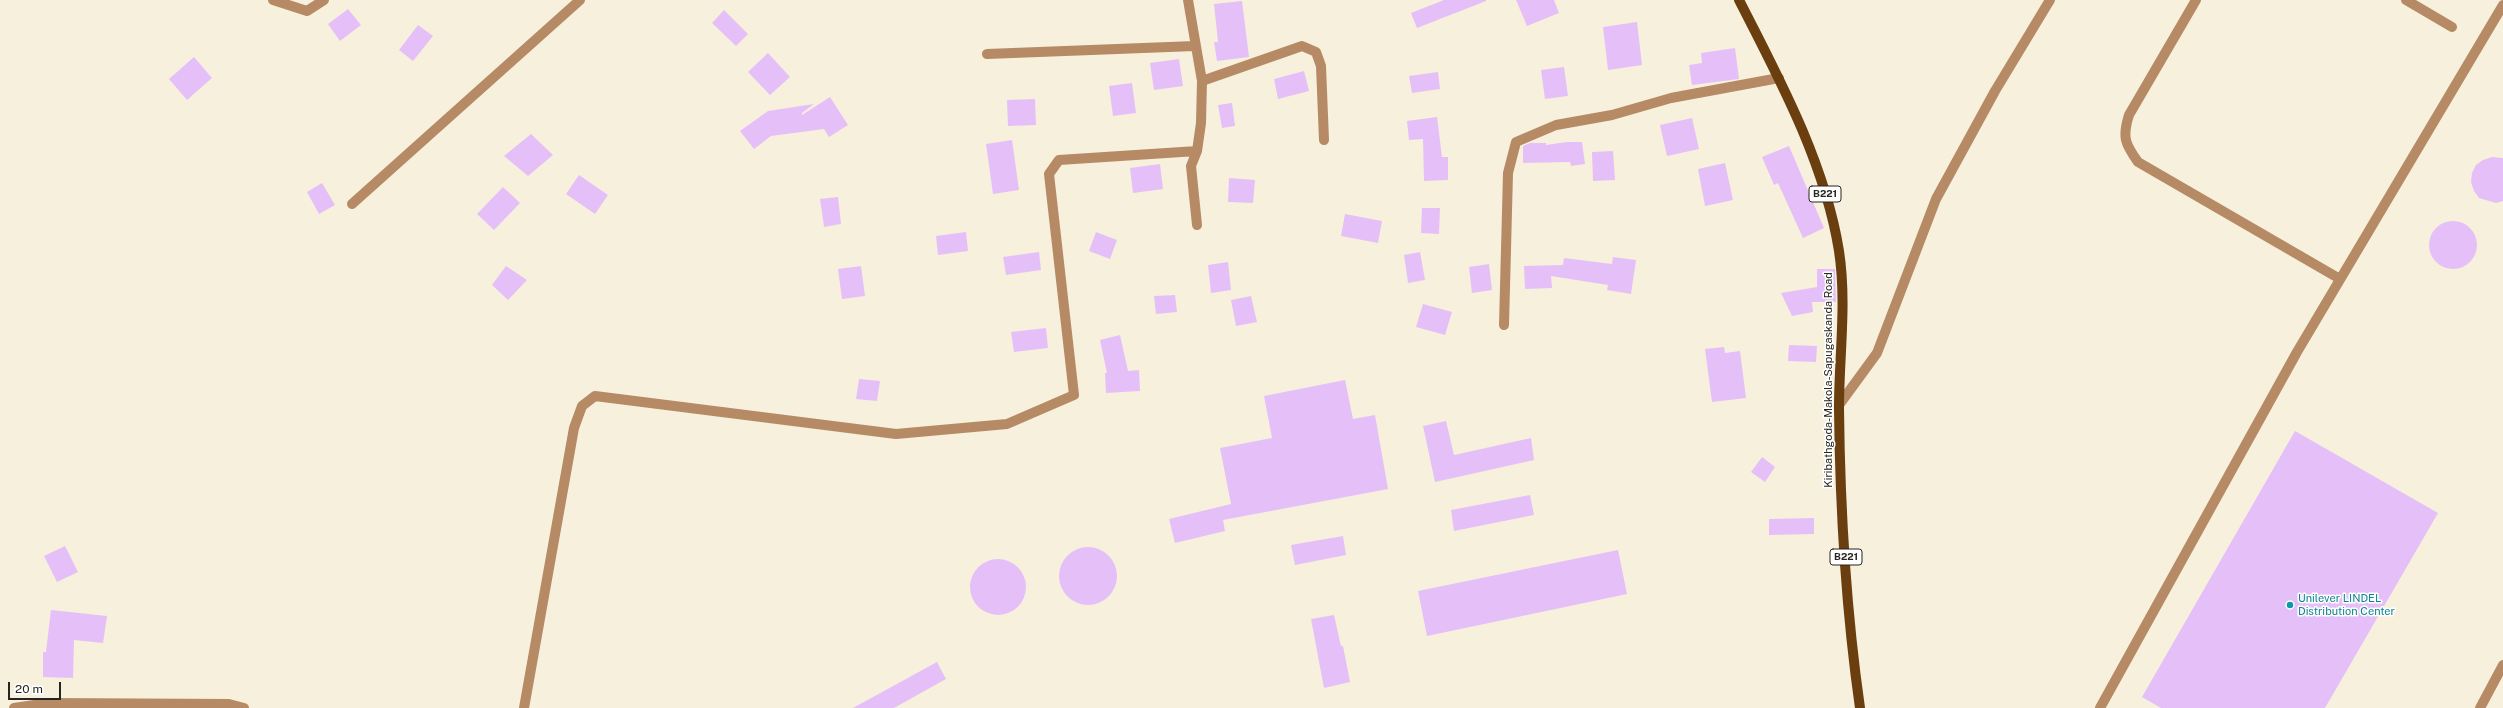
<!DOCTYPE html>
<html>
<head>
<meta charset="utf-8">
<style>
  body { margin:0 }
  #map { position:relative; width:2503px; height:708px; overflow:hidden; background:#f6f0dd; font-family:"Public Sans",sans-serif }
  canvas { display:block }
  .scale { position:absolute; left:8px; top:682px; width:53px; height:18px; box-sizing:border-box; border:2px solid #27251e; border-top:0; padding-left:5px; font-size:12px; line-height:14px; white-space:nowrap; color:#27251e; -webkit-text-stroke:3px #fff; paint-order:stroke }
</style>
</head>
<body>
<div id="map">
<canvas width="2503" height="708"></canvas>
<div class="scale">20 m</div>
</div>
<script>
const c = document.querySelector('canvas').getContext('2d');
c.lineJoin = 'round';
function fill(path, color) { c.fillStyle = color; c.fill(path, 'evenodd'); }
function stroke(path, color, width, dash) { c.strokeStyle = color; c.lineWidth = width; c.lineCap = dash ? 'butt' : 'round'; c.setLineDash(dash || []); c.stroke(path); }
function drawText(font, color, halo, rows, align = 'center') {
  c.font = font + ' "Public Sans",sans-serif'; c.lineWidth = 3; c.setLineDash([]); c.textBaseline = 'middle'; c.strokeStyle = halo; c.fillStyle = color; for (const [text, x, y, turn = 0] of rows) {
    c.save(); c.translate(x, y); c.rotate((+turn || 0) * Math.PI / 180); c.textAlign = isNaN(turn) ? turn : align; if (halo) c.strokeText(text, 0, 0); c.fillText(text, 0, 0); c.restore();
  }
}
fill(new Path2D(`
  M1444 0H1486V1L1417 28 1411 13Z
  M1516 0H1554L1559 13 1527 26Z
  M1242 1 1249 57 1217 61 1214 42H1218L1214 4Z
  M348 9 361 25 340 41 328 24Z
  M724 10 748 34 736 46 712 23Z
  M1637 22 1642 65 1608 70 1603 27Z
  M418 25 433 36 413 61 399 50Z
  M1735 48 1739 79 1692 85 1689 65 1702 63 1701 53Z
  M768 53 790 77 770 95 748 72Z
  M194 57 212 78 187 100 169 79Z
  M1179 59 1183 86 1154 90 1150 63Z
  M1564 67 1568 96 1545 99 1541 70Z
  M1304 71 1309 91 1278 99 1274 79Z
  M1438 72 1440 89 1412 93 1409 76Z
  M1132 83 1136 113 1113 116 1109 86Z
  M830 97 848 125 829 137 824 129 771 136 754 149 740 131 768 111 814 104 802 113V115Z
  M1035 99 1036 125 1008 126 1007 100Z
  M1232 103 1235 126 1222 128 1218 105Z
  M1437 117 1442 157H1448V180L1424 181 1423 139 1409 140 1407 121Z
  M1692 118 1699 149 1667 156 1660 125Z
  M531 134 553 155 528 176 504 156Z
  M1012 140 1019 190 993 194 986 144Z
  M1567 142H1582L1585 164 1571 166 1570 162 1523 163V146L1530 143H1546V145Z
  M1789 146 1824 228 1803 238 1778 183 1774 185 1762 157Z
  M1613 151 1615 180 1593 181 1592 152Z
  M2492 157 2503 158V201L2496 203 2479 198 2474 191 2471 182 2472 173 2476 165 2483 160Z
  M1725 163 1733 200 1705 206 1698 169Z
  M1160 164 1163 189 1133 193 1130 168Z
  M579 175 608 195 595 214 566 194Z
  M1229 178 1255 180 1253 203 1228 202Z
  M322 183 335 205 319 214 307 192Z
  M503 187 520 203 494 230 477 214Z
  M838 197 841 224 824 227 820 199Z
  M1422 208H1440L1439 234 1421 233Z
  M1345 214 1382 221 1378 243 1341 236Z
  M2429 245a24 24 0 1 1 48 0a24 24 0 1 1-48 0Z
  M966 232 968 251 938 255 936 236Z
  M1096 232 1117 240 1110 259 1089 251Z
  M1039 252 1041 270 1006 275 1003 257Z
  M1420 252 1425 280 1408 283 1404 255Z
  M1613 257 1636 260 1631 294 1607 290 1608 285 1551 276 1552 288 1525 289 1524 266 1563 265 1564 258 1612 264Z
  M1228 262 1231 290 1211 293 1208 265Z
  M1489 264 1492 290 1472 293 1469 267Z
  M506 266 527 280 508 300 492 285Z
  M861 266 865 296 842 299 838 269Z
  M1817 269H1835L1836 302H1812L1813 312 1792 316 1781 293 1817 287Z
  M1175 295 1177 312 1156 314 1154 296Z
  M1251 296 1257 322 1236 326 1231 300Z
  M1423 304 1452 312 1445 335 1416 327Z
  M1046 328 1048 348 1014 352 1011 332Z
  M1120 335 1128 371 1139 370 1140 391 1106 393 1105 373H1107L1100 340Z
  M1789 345 1817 346 1816 362 1788 361Z
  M1724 347 1725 353 1740 351 1746 398 1712 402 1705 349Z
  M859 379 880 381 877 401 856 399Z
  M1345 380 1353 419 1375 415 1388 489 1223 520 1225 531 1175 543 1169 519 1231 504 1220 448 1272 438 1264 396Z
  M1446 421 1454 455 1531 438 1534 460 1435 482 1423 426Z
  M2295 431 2438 513 2325 708H2161L2142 697Z
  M1762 457 1775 467 1765 482 1751 472Z
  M1530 495 1534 515 1454 531 1451 510Z
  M1814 518V534L1769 535V519Z
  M1343 536 1346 555 1295 565 1291 545Z
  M65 546 78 572 57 582 44 556Z
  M1059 576a29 29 0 1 1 58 0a29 29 0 1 1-58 0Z
  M1618 550 1627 594 1427 636 1418 591Z
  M970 587a28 28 0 1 1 56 0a28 28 0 1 1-56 0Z
  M51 610 107 616 103 643 74 640 73 678 43 677V652H46Z
  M1334 615 1341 646H1343L1350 682 1324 688 1311 619Z
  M937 662 946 679 894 708H853Z`), '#e5c0f8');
stroke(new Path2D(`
  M273 0 307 11 324 0
  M1188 0 1202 81 1201 123 1197 151 1191 166 1197 225
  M2196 0 2129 115C2122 137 2125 144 2138 162L2340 279
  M2406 0 2452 27
  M987 54 1195 46
  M1202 81 1302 46 1316 52 1321 66 1324 140
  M352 204 580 0
  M1504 325 1508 173 1516 142 1556 125 1612 115 1671 98 1779 78
  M1839 405 1877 353 1936 199 1995 91 2050 0
  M14 708 48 703 229 704 244 708
  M524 708 574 428 582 406 595 396 896 434 1007 424 1074 395 1049 174 1059 160 1197 151
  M2100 708 2297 352 2503 5
  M2480 708 2503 665`), '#b68a64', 10);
stroke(new Path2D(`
  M1739 0C1779 78 1825 163 1839 251 1847 303 1839 356 1839 408 1840 508 1846 610 1860 708`), '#6a3e0f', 10);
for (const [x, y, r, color] of [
  [2290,605,4,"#0f9aa8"]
]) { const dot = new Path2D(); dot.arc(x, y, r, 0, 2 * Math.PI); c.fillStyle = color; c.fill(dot); stroke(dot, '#fff', 1.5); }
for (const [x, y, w] of [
  [1825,194,32],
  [1846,557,32]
]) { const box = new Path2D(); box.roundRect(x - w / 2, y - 8, w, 16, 3); c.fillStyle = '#fff'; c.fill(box); stroke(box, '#27251e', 1); }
drawText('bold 10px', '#27251e', null, [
  ["B221",1825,194],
  ["B221",1846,557]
]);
drawText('11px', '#27251e', '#fff', [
  ["Kiribathgoda-Makola-Sapugaskanda Road",1829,380,-90]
]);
drawText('11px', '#0d838f', '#fff', [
  ["Unilever LINDEL",2298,599],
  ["Distribution Center",2298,612]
], 'left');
</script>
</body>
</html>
